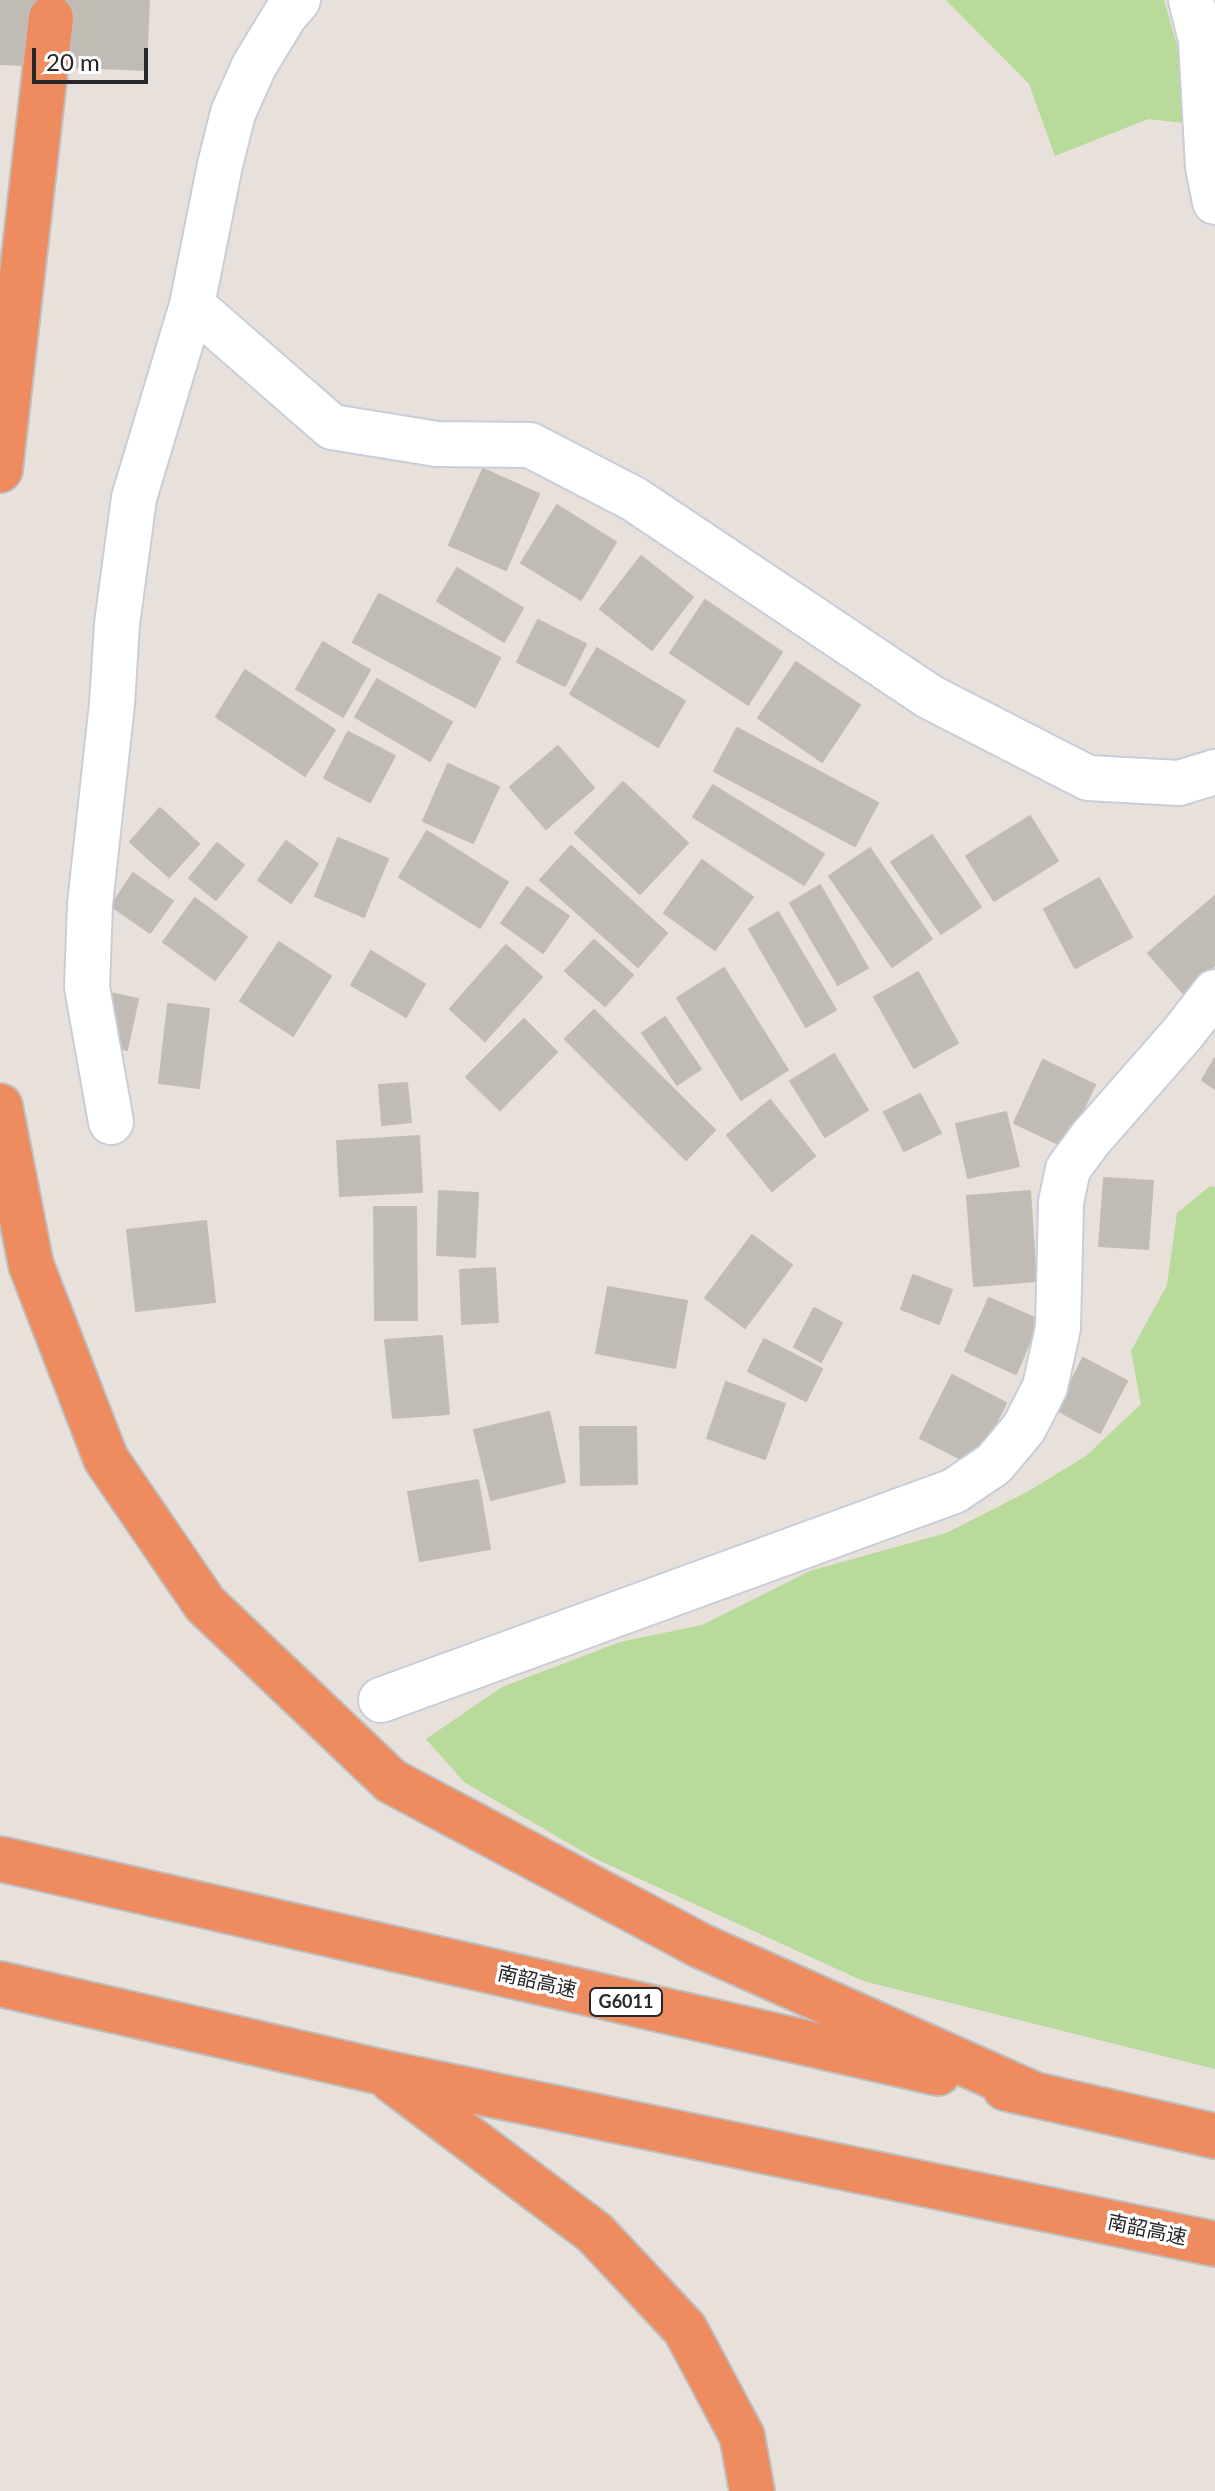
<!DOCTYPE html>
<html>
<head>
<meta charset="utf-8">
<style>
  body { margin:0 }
  #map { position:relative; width:1215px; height:2491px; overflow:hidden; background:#e8e0da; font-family:Lato,sans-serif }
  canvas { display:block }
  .scale { position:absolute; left:32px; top:48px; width:116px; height:36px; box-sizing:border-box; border:4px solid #272727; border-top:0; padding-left:10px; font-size:24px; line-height:28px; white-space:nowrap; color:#272727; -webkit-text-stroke:6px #fff; paint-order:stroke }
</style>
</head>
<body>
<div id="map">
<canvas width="1215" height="2491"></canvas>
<div class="scale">20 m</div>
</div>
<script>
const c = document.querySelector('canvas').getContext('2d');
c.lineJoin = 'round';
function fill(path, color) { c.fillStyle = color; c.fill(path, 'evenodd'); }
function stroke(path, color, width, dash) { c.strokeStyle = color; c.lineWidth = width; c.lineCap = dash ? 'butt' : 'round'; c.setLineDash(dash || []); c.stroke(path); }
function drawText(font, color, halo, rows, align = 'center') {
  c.font = font + ' Lato,"Noto Sans SC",sans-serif'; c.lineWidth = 7; c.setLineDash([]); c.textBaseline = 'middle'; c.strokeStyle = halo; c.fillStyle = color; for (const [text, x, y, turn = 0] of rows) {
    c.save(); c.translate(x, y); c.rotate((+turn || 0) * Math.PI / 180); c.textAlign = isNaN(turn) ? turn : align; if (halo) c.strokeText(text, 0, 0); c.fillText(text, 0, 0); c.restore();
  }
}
fill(new Path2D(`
  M946 0H1164L1182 63 1184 123 1148 119 1055 156 1029 84Z
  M1210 1186 1215 1187V2069L863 1981 594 1858 464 1782 426 1739 502 1687 620 1642 702 1625 810 1571 946 1533 1027 1492 1086 1456 1141 1404 1131 1351 1167 1285 1177 1213Z`), '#b8da9a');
const building = new Path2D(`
  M0 0H149L146 70 0 64Z
  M483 469 539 494 506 570 449 545Z
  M557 505 616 542 581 600 521 563Z
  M641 556 693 597 652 650 600 609Z
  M457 568 523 608 504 642 437 601Z
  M379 594 500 658 475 707 353 642Z
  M705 600 782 652 748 705 670 653Z
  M538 620 586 644 565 686 517 662Z
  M323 642 370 670 343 717 296 689Z
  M597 648 685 701 658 747 570 694Z
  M796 662 860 705 822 762 758 718Z
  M245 670 335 730 305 776 216 717Z
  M377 679 452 722 430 761 355 717Z
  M737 728 878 803 855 846 714 771Z
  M348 732 395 756 370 802 324 778Z
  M558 746 594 788 546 829 510 787Z
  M448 764 499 787 473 843 423 821Z
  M623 782 688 843 640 894 575 833Z
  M713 785 824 854 804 885 693 817Z
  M160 808 199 844 169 877 130 842Z
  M1030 816 1058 861 994 901 966 856Z
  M427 831 508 882 480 928 399 877Z
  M932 835 981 907 941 934 891 862Z
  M338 838 388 859 364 917 315 896Z
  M286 841 318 864 291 903 258 880Z
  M217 843 244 865 216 900 189 878Z
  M571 846 667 933 638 967 540 880Z
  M870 848 932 939 892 967 829 876Z
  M702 860 753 897 715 950 664 913Z
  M133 873 173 901 150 933 111 906Z
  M1099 878 1132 937 1075 968 1044 909Z
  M820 885 868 968 838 985 790 903Z
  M527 887 569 916 543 953 501 923Z
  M1215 896V965L1183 993 1148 953Z
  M195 898 247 937 215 980 163 942Z
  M778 912 836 1010 806 1027 749 929Z
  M594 940 633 975 605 1006 565 971Z
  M279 942 331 976 293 1036 240 1001Z
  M506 945 542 977 485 1041 450 1009Z
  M371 951 425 984 406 1017 351 985Z
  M724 968 788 1070 741 1100 677 998Z
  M918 972 958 1043 914 1068 874 997Z
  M110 993 138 999 127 1050 99 1044Z
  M168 1004 209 1009 199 1088 159 1083Z
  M594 1010 715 1130 686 1160 565 1039Z
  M665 1017 701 1069 677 1085 642 1033Z
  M524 1019 557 1052 500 1110 466 1077Z
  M834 1054 868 1110 825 1137 790 1081Z
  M1215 1058V1089L1202 1080Z
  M1043 1060 1095 1085 1065 1147 1014 1123Z
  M407 1083 411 1122 382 1125 379 1085Z
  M920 1094 941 1133 904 1151 884 1112Z
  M770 1100 815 1156 772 1191 727 1135Z
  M1006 1112 1019 1166 968 1178 956 1124Z
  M419 1136 422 1192 340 1196 337 1141Z
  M1104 1178 1153 1181 1148 1249 1099 1246Z
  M439 1191 478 1193 475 1257 437 1255Z
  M1030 1191 1036 1281 974 1286 967 1196Z
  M374 1207H416L417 1320H375Z
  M206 1221 215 1302 136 1311 127 1230Z
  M752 1235 792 1265 745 1328 705 1298Z
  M495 1268 498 1322 462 1324 460 1270Z
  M913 1275 952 1290 939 1324 901 1309Z
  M608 1287 687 1301 675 1368 596 1353Z
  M989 1298 1039 1320 1016 1374 965 1351Z
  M814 1308 842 1323 821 1362 794 1347Z
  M442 1336 449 1414 393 1418 385 1340Z
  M764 1339 822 1369 806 1401 748 1371Z
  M1083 1358 1127 1381 1100 1433 1057 1410Z
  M952 1375 1006 1403 975 1466 920 1438Z
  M726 1382 785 1404 765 1459 707 1438Z
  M549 1412 565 1482 491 1500 474 1430Z
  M580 1427H636L637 1484 581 1485Z
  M478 1480 490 1549 420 1561 408 1492Z`);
fill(building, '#c1bbb5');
stroke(building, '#c3bcb4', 2);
const minor = new Path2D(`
  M1191 0 1201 40 1208 167 1215 202
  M192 305 332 427 437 444 530 445 634 499 930 697 1088 778 1179 783 1215 772
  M111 1122 87 987 90 904 112 704 117 624 134 498 192 305 220 165 233 113 254 66 285 15 298 0
  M381 1700 954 1491 994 1464 1024 1428 1045 1387 1058 1328 1061 1202 1068 1169 1091 1138 1183 1033 1215 992`);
const highway = new Path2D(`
  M0 470 51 18
  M0 1106 31 1265 106 1459 205 1604 391 1781 701 1946 1033 2094
  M0 1859 938 2073
  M0 1984 381 2072 1215 2244
  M393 2081 595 2233 685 2329 742 2436 752 2491
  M1005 2088 1215 2136`);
stroke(minor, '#c8cdd8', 48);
stroke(highway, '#bebebe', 48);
stroke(minor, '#fff', 44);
stroke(highway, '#ee8c5f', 44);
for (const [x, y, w] of [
  [626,2002,72]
]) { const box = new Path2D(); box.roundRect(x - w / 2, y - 14, w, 28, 6); c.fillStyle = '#fff'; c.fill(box); stroke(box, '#272727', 2); }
drawText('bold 18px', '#272727', null, [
  ["G6011",626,2002]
]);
drawText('20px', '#272727', '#fff', [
  ["南韶高速",537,1982,13],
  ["南韶高速",1147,2230,12]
]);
</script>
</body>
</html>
